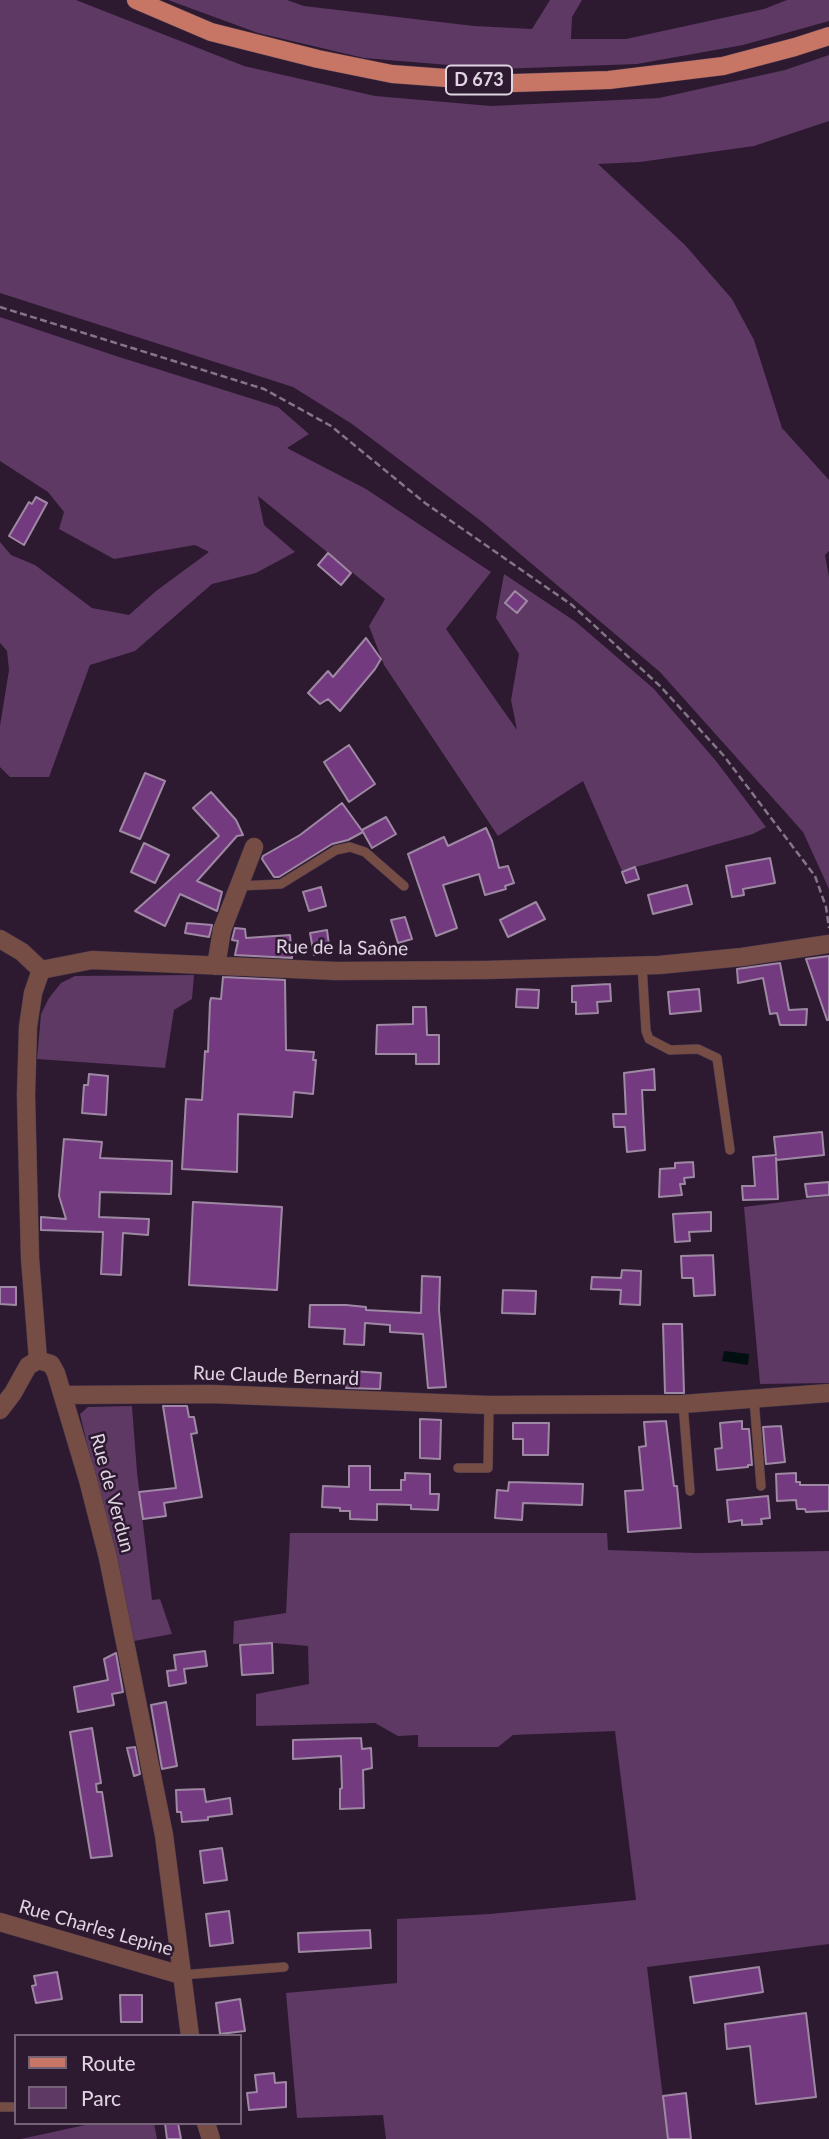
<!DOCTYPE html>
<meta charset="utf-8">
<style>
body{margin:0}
#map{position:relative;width:829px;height:2139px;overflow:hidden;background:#2d1a30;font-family:Lato,sans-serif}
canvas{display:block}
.legend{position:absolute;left:14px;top:2034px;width:228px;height:91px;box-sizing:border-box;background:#2d1a30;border:2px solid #756477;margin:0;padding:9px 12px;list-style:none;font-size:21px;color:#e0d4e2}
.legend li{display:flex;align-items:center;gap:14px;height:35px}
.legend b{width:35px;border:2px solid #756477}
</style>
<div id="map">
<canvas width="829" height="2139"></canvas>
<ul class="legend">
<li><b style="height:9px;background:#c77666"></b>Route</li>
<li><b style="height:19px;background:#5d3964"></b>Parc</li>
</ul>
</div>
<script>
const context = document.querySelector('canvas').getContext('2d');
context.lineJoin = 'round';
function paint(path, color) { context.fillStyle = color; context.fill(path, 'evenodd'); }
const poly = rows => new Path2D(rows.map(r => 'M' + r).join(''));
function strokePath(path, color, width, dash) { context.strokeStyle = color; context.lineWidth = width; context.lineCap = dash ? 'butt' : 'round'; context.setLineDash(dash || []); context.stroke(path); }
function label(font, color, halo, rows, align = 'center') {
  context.font = font + ' Lato,sans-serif'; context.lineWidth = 5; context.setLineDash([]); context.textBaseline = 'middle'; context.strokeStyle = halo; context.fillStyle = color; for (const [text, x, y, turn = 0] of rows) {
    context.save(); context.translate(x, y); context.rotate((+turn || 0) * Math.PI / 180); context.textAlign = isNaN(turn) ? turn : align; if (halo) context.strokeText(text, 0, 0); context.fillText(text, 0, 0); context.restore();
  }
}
paint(poly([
 [0,0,76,0,244,66,375,96,491,106,659,98,785,70,829,55,829,121,754,146,640,162,598,164,685,245,732,299,754,340,782,428,829,480,829,551,825,555,829,577,829,889,803,832,660,672,481,521,352,424,293,387,0,293],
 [168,0,287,0,304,6,474,26,532,29,550,0,582,0,572,17,571,39,626,39,764,9,787,0,829,0,829,21,743,45,637,64,497,69,364,58,258,33],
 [0,317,116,356,278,407,309,434,287,448,366,489,491,572,446,629,517,730,511,700,519,654,496,618,504,574,576,622,653,688,716,761,766,827,753,834,622,871,583,781,498,836,384,665,369,626,385,599,258,496,264,525,295,552,256,573,212,584,135,651,90,665,49,777,10,777,0,767,0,726,9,670,7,651,0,643,0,542,11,555,35,565,92,608,129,615,156,591,209,552,195,545,114,559,59,529,64,512,48,492,0,461],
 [194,975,192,999,174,1010,165,1068,37,1059,41,1014,49,998,61,983,75,976],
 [829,1196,829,1383,760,1384,744,1207],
 [132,1406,137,1472,152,1600,160,1599,172,1634,134,1641,80,1414,88,1407],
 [290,1533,607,1533,608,1550,697,1553,829,1551,829,1944,647,1967,668,2139,386,2139,383,2115,297,2118,286,1993,397,1983,397,1919,490,1914,636,1900,615,1731,513,1735,498,1747,418,1747,418,1735,398,1736,375,1723,256,1726,256,1694,309,1684,308,1646,275,1643,233,1644,234,1621,286,1613],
 [94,2123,154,2123,157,2139,21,2139]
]), '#5d3964');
paint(poly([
 [724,1351,749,1354,748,1365,722,1361]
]), '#010f10');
const building = poly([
 [36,497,47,503,24,545,9,536,29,502,32,504,36,497],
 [328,553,351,573,341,585,318,565,328,553],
 [515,591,527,601,517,613,505,603,515,591],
 [366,638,381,659,375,669,340,711,328,699,320,704,308,693,328,671,333,677,366,638],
 [349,745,375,784,349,802,324,762,349,745],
 [145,773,165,781,140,839,120,831,145,773],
 [211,792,236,820,243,835,237,836,197,881,222,892,217,911,180,894,165,926,135,911,219,836,193,808,211,792],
 [342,803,363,832,362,830,386,817,396,834,372,848,363,832,348,840,332,844,279,877,274,877,262,859,263,856,300,835,342,803],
 [486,828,492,841,499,868,508,866,514,883,505,886,506,889,485,895,479,874,443,885,457,928,436,936,408,854,444,837,448,846,486,828],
 [144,843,169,855,155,883,131,872,144,843],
 [770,858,775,883,743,889,744,895,732,897,726,866,770,858],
 [635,867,639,879,626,883,622,872,635,867],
 [687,885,692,904,653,914,648,895,687,885],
 [321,887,326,906,309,911,303,892,321,887],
 [536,902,545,919,508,937,500,920,536,902],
 [405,917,412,939,398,943,391,920,405,917],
 [187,923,212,925,209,937,185,933,187,923],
 [235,928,245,929,246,938,290,935,292,958,235,955,238,941,232,940,235,928],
 [327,930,330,953,314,955,310,933,327,930],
 [829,956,829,1020,827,1020,806,959,829,956],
 [780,963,789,1010,807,1009,806,1025,780,1025,777,1013,770,1014,763,978,738,983,737,969,780,963],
 [223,977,285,980,286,1050,314,1052,313,1060,316,1060,313,1094,294,1092,292,1117,238,1114,237,1172,182,1169,186,1099,202,1100,205,1051,208,1052,210,1002,211,998,221,999,223,977],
 [610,984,611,1001,597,1002,598,1013,576,1014,576,1002,572,1002,572,986,610,984],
 [517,989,539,990,538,1008,516,1007,517,989],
 [699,989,701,1011,670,1014,668,992,699,989],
 [413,1007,426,1007,427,1035,439,1035,439,1064,416,1064,416,1054,376,1054,377,1025,413,1024,413,1007],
 [654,1069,655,1090,642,1090,645,1150,627,1152,625,1127,614,1127,613,1114,626,1114,624,1073,654,1069],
 [89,1074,108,1076,106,1115,82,1113,84,1085,88,1085,89,1074],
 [822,1132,824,1155,777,1160,776,1158,778,1199,743,1200,742,1186,755,1186,753,1157,776,1155,774,1137,822,1132],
 [64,1139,102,1142,100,1158,172,1161,171,1194,100,1192,99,1217,149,1219,148,1235,123,1233,121,1275,101,1274,103,1232,41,1230,41,1217,66,1219,59,1196,64,1139],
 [693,1162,694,1177,684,1178,685,1184,680,1184,682,1195,659,1197,660,1169,675,1168,675,1163,693,1162],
 [829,1182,829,1195,807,1197,805,1184,829,1182],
 [193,1202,282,1207,277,1290,189,1285,193,1202],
 [711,1212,711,1231,689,1232,690,1241,675,1242,673,1214,711,1212],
 [713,1255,715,1295,694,1296,693,1278,682,1278,681,1256,713,1255],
 [622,1270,641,1271,640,1305,620,1304,621,1290,591,1289,592,1277,621,1278,622,1270],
 [422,1276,440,1277,439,1310,446,1387,428,1388,423,1334,390,1332,390,1325,365,1323,364,1345,344,1344,345,1329,309,1327,310,1305,346,1305,366,1307,366,1310,421,1313,422,1276],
 [0,1287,16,1287,16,1305,0,1304,0,1287],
 [503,1290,536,1291,535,1314,502,1313,503,1290],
 [663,1324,682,1324,684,1393,665,1393,663,1324],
 [352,1371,381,1373,380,1389,346,1388,347,1375,352,1375,352,1371],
 [163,1406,187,1406,189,1417,194,1417,197,1433,191,1434,202,1497,164,1503,166,1516,143,1519,139,1492,176,1488,163,1406],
 [420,1419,441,1420,440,1459,420,1458,420,1419],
 [666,1421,674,1486,677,1486,681,1528,628,1532,625,1491,643,1490,639,1447,646,1446,644,1422,666,1421],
 [742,1421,742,1429,749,1429,752,1465,748,1465,748,1467,717,1470,715,1449,722,1448,720,1423,742,1421],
 [513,1423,549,1423,548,1455,523,1455,523,1439,513,1439,513,1423],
 [781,1426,785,1462,766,1464,763,1427,781,1426],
 [349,1466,370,1466,370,1490,401,1490,401,1480,405,1480,405,1473,430,1474,430,1494,439,1494,438,1510,411,1509,411,1505,377,1504,377,1520,350,1519,350,1511,340,1511,340,1508,322,1507,323,1486,349,1487,349,1466],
 [796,1473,796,1482,800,1482,800,1485,829,1485,829,1511,806,1512,805,1509,797,1509,796,1500,777,1501,776,1474,796,1473],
 [509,1482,583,1484,582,1505,523,1503,522,1520,495,1518,497,1490,508,1491,509,1482],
 [768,1496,770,1518,761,1519,762,1524,742,1525,742,1520,729,1522,727,1500,768,1496],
 [272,1643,273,1673,242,1675,240,1645,272,1643],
 [205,1651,207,1666,184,1669,186,1683,169,1686,167,1671,176,1670,174,1655,205,1651],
 [116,1653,123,1692,112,1694,114,1705,78,1712,74,1687,108,1680,104,1659,116,1653],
 [166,1702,177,1766,162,1769,151,1705,166,1702],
 [92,1728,101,1783,96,1784,97,1792,102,1792,112,1856,91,1858,70,1732,92,1728],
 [361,1738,362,1749,371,1748,372,1768,363,1770,364,1808,340,1809,340,1789,342,1788,341,1756,293,1759,293,1740,361,1738],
 [135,1747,140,1774,134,1776,127,1748,135,1747],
 [204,1789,206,1802,230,1798,232,1814,208,1817,208,1820,182,1822,181,1812,177,1812,176,1790,204,1789],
 [222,1848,227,1880,204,1883,200,1851,222,1848],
 [229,1911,233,1943,210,1946,206,1914,229,1911],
 [370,1930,371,1948,299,1952,298,1933,370,1930],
 [759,1967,763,1992,694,2003,690,1977,759,1967],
 [57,1972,62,1999,36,2003,32,1986,36,1985,34,1976,57,1972],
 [120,1995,142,1995,142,2022,121,2022,120,1995],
 [240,1999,245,2031,220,2034,216,2003,240,1999],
 [806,2013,816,2097,756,2104,750,2046,727,2049,725,2024,806,2013],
 [274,2073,275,2083,286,2082,286,2107,249,2110,247,2093,257,2092,255,2075,274,2073],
 [686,2093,691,2139,668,2139,663,2096,686,2093],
 [165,2123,178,2123,181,2139,167,2139,165,2123]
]);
paint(building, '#733a7f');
strokePath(building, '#9f88a4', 2);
const service = poly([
 [240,886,281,884,336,850,350,847,365,852,404,886],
 [642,965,646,1031,649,1039,670,1050,698,1049,717,1058,730,1150],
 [754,1399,761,1486],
 [683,1404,690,1491],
 [458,1468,488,1468,489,1405],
 [181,1975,284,1967],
 [0,2107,16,2107]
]);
const minor = poly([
 [0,939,22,952,41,970],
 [216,966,222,930,254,847],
 [41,970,92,960,336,971,485,970,659,965,742,957,829,944],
 [38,1360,51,1364,56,1373,88,1480,108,1558,164,1835,190,2036],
 [38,1360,30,1258,26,1095,28,1027,33,993,41,970],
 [63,1395,211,1394,489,1405,683,1404,829,1393],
 [0,1410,13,1393,28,1366,38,1360],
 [0,1922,181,1975],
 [206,2123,211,2139]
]);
const primary = poly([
 [136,0,211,32,318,59,392,74,514,83,609,80,723,66,795,47,829,36]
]);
strokePath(service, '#4a384c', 10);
strokePath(minor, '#4a384c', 19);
strokePath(primary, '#4a384c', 19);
strokePath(poly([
 [0,307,264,389,331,426,425,503,572,605,660,686,724,756,815,876,826,907,829,928]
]), '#857588', 2.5, [7, 3.5]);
strokePath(service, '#754d45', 9);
strokePath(minor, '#754d45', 18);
strokePath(primary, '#c77666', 18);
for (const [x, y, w] of [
 [479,80,66]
]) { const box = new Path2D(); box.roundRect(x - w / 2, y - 14.5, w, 29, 5); context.fillStyle = '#2d1a30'; context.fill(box); strokePath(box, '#e0d4e2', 2); }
label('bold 18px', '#e0d4e2', null, [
 ["D 673",479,80]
]);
label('19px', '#e0d4e2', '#2d1a30', [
 ["Rue de la Saône",342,948,1],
 ["Rue Claude Bernard",276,1376,2],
 ["Rue de Verdun",112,1493,75],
 ["Rue Charles Lepine",96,1928,16]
]);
</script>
